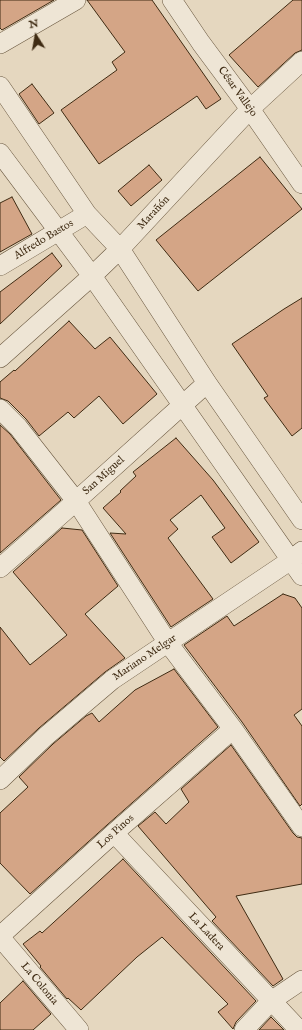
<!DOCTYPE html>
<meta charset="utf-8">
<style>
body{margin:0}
#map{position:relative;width:302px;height:1030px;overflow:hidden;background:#e5d7bf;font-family:"IM FELL English",serif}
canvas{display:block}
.north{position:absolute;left:16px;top:16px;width:40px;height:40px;-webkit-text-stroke:3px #eee5d5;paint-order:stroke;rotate:349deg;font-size:11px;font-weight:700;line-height:16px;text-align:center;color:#3f2b13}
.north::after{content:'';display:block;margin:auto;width:14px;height:18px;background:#3f2b13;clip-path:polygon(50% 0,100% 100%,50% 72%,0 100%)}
</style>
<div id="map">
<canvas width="302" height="1030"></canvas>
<div class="north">N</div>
</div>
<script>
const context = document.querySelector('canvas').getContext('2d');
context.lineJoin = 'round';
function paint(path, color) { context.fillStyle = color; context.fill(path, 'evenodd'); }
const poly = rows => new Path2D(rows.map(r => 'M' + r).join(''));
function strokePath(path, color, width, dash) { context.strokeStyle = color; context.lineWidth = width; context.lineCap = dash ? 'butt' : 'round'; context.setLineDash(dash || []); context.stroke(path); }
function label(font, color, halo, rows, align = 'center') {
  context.font = font + ' "IM FELL English",serif'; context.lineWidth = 3; context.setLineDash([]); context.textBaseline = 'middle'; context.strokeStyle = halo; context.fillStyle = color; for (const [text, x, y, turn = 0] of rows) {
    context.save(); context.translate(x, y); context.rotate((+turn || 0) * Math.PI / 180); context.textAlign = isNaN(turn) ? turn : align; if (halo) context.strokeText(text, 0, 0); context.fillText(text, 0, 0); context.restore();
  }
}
const building = poly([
 [0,0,54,0,2,30,0,28,0,0],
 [87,0,152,0,221,99,206,109,197,96,99,164,61,110,117,70,112,62,125,52,87,0],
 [293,0,302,0,302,50,295,53,258,87,229,55,293,0],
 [32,84,54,113,39,124,19,94,32,84],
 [260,157,302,209,198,291,156,240,260,157],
 [149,165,162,180,131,206,118,191,149,165],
 [12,197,32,234,0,252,0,203,12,197],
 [52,253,62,266,0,324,0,292,52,253],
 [302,298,302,428,292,436,264,398,268,396,232,344,284,309,302,298],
 [69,321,95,349,110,337,157,394,123,424,99,396,74,418,68,412,39,436,26,419,8,401,0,398,0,382,14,370,15,371,69,321],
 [0,425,10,434,61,500,0,553,0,425],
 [176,438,213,480,259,542,231,563,212,537,225,528,201,495,170,520,178,529,168,538,213,599,171,627,110,533,126,534,103,508,121,492,120,491,136,476,133,472,176,438],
 [62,528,82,530,118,586,85,614,125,658,105,672,39,728,4,761,0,757,0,627,30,665,67,635,13,572,62,528],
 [283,594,295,598,302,608,302,709,294,715,302,726,302,804,300,806,242,722,184,645,227,616,234,626,283,594],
 [174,669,218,727,107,825,30,894,0,863,0,813,28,787,19,777,53,744,86,716,92,713,99,722,135,690,174,669],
 [231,745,293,833,297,837,302,838,302,884,236,896,283,979,273,986,212,921,216,917,138,826,155,812,166,824,189,802,181,789,231,745],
 [123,859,256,1001,236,1022,233,1029,218,1012,228,1004,162,937,137,957,81,1010,68,998,67,999,40,967,41,966,23,944,40,931,42,933,123,859],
 [23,981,51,1014,33,1030,0,1030,0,1003,23,981],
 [271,1017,284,1030,259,1030,271,1017]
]);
paint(building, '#d4a586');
strokePath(building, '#3f2b13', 1);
const street = poly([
 [172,0,201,43,250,109,302,184],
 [0,44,76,0],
 [0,86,87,214,120,249,207,383,302,520],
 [0,153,92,276,302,576],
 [0,266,87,214],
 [0,358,92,276,120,249,250,109,302,61],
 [0,409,18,427,76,501,168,643,233,729,302,827],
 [0,568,66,510,207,383],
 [0,780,46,736,112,680,291,560,302,551],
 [114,833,299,1030],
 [0,936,114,833,233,729],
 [0,937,79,1030],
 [244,1030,271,1001,302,980]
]);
strokePath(street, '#68563e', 20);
strokePath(street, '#eee5d5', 19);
label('11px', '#3f2b13', '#eee5d5', [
 ["César Vallejo",237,92,54],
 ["Marañón",154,213,-47],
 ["Alfredo Bastos",44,240,-31],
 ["San Miguel",104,476,-42],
 ["Mariano Melgar",145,658,-34],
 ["Los Pinos",116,832,-42],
 ["La Ladera",206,932,47],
 ["La Colonia",39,984,50]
]);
</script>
